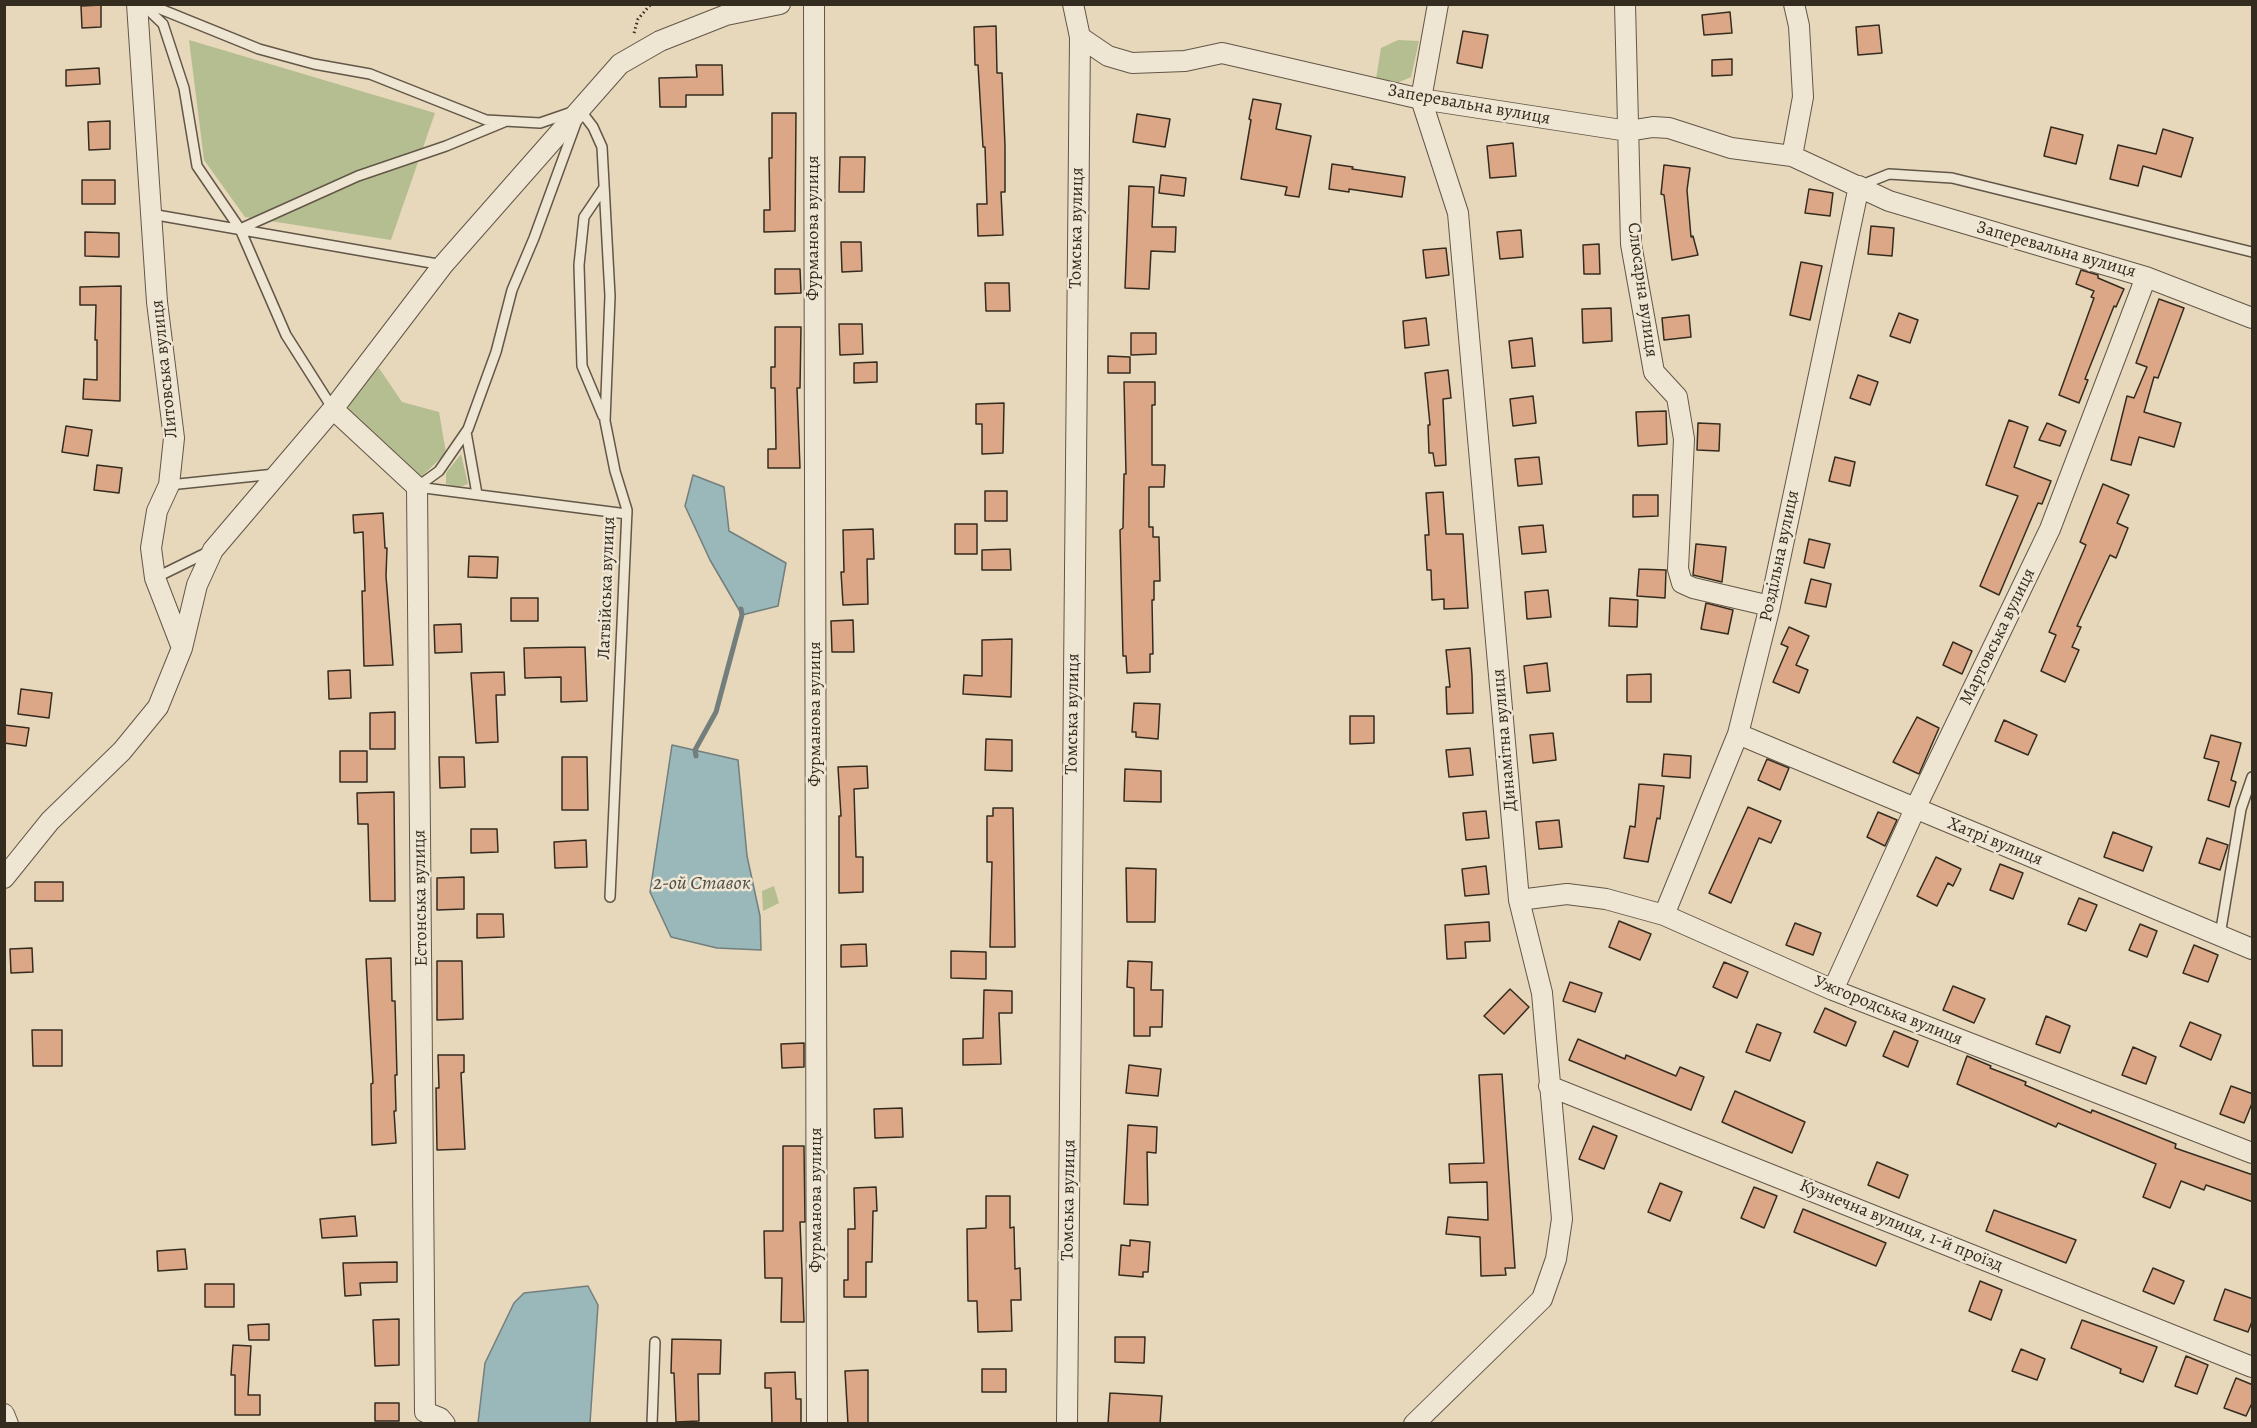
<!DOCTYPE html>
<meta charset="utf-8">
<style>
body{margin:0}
#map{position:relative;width:2257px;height:1428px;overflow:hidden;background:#e7d7bb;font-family:Alegreya,serif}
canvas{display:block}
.frame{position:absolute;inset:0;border:6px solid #352c20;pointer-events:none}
</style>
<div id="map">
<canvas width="2257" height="1428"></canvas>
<div class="frame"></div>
</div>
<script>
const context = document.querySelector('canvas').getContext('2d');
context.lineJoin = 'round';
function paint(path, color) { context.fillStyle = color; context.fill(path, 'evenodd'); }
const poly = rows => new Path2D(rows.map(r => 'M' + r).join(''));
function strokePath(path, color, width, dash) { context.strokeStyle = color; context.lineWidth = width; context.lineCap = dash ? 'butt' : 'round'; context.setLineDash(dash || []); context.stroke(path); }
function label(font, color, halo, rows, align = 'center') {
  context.font = font + ' Alegreya,serif'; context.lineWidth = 5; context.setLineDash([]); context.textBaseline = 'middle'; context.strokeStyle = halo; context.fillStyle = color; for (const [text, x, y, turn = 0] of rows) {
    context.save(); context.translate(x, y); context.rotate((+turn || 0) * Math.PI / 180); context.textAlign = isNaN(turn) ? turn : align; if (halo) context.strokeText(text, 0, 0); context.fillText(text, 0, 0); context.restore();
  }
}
paint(poly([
 [189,40,435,113,391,240,245,217,204,160],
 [1398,40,1419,41,1411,77,1390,86,1376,79,1381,48],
 [379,368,402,402,439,412,446,453,421,477,387,455,346,415,353,392],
 [461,454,468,484,459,487,446,484,446,473],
 [774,886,779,903,763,911,762,891]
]), '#b5be90');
const water = poly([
 [693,475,724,487,729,531,786,563,778,606,742,615,710,560,685,506,693,475],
 [672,745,738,760,747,856,760,916,761,950,717,948,671,937,650,892,672,745],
 [588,1286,598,1305,590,1423,478,1423,485,1363,514,1303,524,1293,588,1286]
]);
paint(water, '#9ab7b9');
strokePath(water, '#727f7c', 1.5);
strokePath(poly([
 [696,756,695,750,716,712,742,615,741,609]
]), '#727f7c', 5);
const building = poly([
 [101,5,101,27,82,28,81,6,101,5],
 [1730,12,1732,33,1704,35,1702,15,1730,12],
 [1879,25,1882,53,1858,55,1856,27,1879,25],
 [996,26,997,73,1002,73,1005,146,1005,192,1001,192,1003,235,978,236,977,204,987,204,985,147,983,147,978,65,975,65,974,27,996,26],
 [1463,31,1488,35,1482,68,1457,63,1463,31],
 [1732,59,1732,75,1712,76,1712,60,1732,59],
 [696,65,722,65,723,95,686,95,686,107,660,107,659,78,697,77,696,65],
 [99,68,100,84,66,86,66,70,99,68],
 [1253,99,1281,104,1276,129,1311,136,1299,197,1285,195,1287,187,1241,179,1251,120,1249,119,1253,99],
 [772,113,796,113,795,231,764,232,764,210,770,210,769,158,772,158,772,113],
 [1137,114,1170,119,1165,147,1133,142,1137,114],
 [110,121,110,149,89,150,88,122,110,121],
 [2051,127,2083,135,2076,164,2044,156,2051,127],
 [2163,129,2193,138,2181,177,2143,166,2138,186,2110,179,2118,145,2156,154,2163,129],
 [1513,143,1516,176,1490,178,1487,146,1513,143],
 [840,157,865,157,864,192,839,192,840,157],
 [1332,164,1353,167,1352,169,1405,177,1402,197,1349,189,1349,192,1329,189,1332,164],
 [1664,165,1690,168,1687,190,1691,237,1693,236,1698,255,1672,260,1664,195,1661,194,1664,165],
 [1161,175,1186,178,1184,196,1159,193,1161,175],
 [82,180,115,180,115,204,82,204,82,180],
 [1129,186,1154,187,1152,227,1176,227,1175,252,1151,251,1149,289,1125,288,1129,186],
 [1809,189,1833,193,1830,216,1805,213,1809,189],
 [1871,226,1894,228,1892,256,1868,254,1871,226],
 [1521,230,1523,257,1500,259,1497,232,1521,230],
 [85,232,119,233,119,257,85,256,85,232],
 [841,242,861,242,862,271,842,272,841,242],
 [1599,244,1600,274,1584,274,1583,245,1599,244],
 [1446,248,1449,275,1426,278,1423,250,1446,248],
 [1801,262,1822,266,1810,320,1790,315,1801,262],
 [775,269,800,269,801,293,775,294,775,269],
 [2081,270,2098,275,2098,278,2124,289,2116,307,2114,306,2085,379,2088,380,2079,403,2059,395,2094,298,2091,297,2094,291,2076,284,2081,270],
 [985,283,1009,283,1010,311,986,311,985,283],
 [121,286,120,401,83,399,84,379,97,380,97,340,95,340,96,305,80,305,80,287,121,286],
 [2159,299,2184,308,2158,378,2154,377,2144,412,2181,423,2174,447,2139,437,2131,465,2111,460,2127,396,2134,398,2147,367,2136,363,2159,299],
 [1611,308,1612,341,1583,343,1582,309,1611,308],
 [1899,313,1918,320,1910,343,1890,336,1899,313],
 [1689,315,1691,337,1664,340,1662,318,1689,315],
 [1426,318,1429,345,1405,348,1403,321,1426,318],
 [839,324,862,324,863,354,840,355,839,324],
 [775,327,801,327,800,388,797,388,800,468,768,468,768,449,776,449,775,388,771,388,771,367,775,367,775,327],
 [1131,333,1156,333,1156,354,1131,355,1131,333],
 [1532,338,1535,366,1512,368,1509,341,1532,338],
 [1108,356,1130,357,1130,373,1108,373,1108,356],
 [877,362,877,382,854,383,854,363,877,362],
 [1448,370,1451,398,1443,399,1446,465,1435,466,1433,453,1429,453,1428,425,1430,425,1425,373,1448,370],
 [1858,375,1878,382,1870,405,1850,398,1858,375],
 [1124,382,1155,382,1155,405,1152,405,1152,465,1165,465,1164,487,1149,487,1149,527,1153,527,1153,537,1159,537,1160,581,1154,581,1154,600,1152,600,1153,654,1150,654,1150,672,1127,673,1126,656,1123,656,1120,530,1123,528,1124,474,1126,474,1124,382],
 [1533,396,1536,423,1513,426,1510,399,1533,396],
 [1004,403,1003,453,982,454,982,424,976,424,976,404,1004,403],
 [1666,411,1667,444,1638,446,1636,412,1666,411],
 [2009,420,2028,427,2014,467,2051,481,2042,504,2038,503,1999,595,1980,586,2018,496,1986,485,2009,420],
 [1698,423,1720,424,1719,451,1697,450,1698,423],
 [2047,423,2066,431,2060,446,2039,440,2047,423],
 [66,426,92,430,88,456,62,452,66,426],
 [1539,457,1542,484,1518,486,1515,459,1539,457],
 [1835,457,1855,462,1850,486,1829,481,1835,457],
 [97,465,122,468,119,493,94,490,97,465],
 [2103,484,2129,495,2117,523,2128,528,2116,558,2110,555,2077,626,2081,627,2072,647,2079,650,2065,682,2041,671,2056,635,2049,632,2086,545,2080,542,2103,484],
 [985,491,1007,491,1007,521,985,521,985,491],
 [1443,492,1446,534,1463,534,1468,608,1444,609,1444,599,1432,600,1431,570,1427,570,1425,535,1429,535,1426,493,1443,492],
 [1633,495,1658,495,1658,516,1633,517,1633,495],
 [383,513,385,548,387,548,386,576,393,665,364,666,362,591,365,591,363,532,354,533,353,515,383,513],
 [955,524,977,524,977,554,955,554,955,524],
 [1543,525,1546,552,1522,554,1519,527,1543,525],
 [873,529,874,559,867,559,868,604,843,605,841,572,844,572,843,530,873,529],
 [1809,539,1830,544,1824,568,1804,563,1809,539],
 [1696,544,1726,547,1722,582,1693,575,1696,544],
 [1010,549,1011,570,982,570,982,550,1010,549],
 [469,556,498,557,497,578,468,577,469,556],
 [1639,569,1666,570,1665,598,1637,596,1639,569],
 [1811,579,1831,584,1826,607,1805,603,1811,579],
 [1548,590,1551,617,1527,619,1525,592,1548,590],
 [511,598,538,598,538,621,511,621,511,598],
 [1610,598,1638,600,1637,627,1609,626,1610,598],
 [1706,603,1733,610,1728,634,1701,629,1706,603],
 [853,620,854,652,832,652,831,621,853,620],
 [461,624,462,652,435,653,434,625,461,624],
 [1789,627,1809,636,1796,665,1808,670,1799,693,1773,682,1788,647,1781,644,1789,627],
 [1012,639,1011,697,963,694,964,675,982,676,982,640,1012,639],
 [1953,642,1972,651,1962,674,1943,665,1953,642],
 [585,647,587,701,561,702,561,677,525,678,524,648,585,647],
 [1470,648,1472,675,1473,713,1447,714,1446,687,1450,687,1446,650,1470,648],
 [1547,663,1550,691,1527,693,1524,666,1547,663],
 [350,670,351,698,329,699,328,671,350,670],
 [504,672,505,695,496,695,498,742,476,743,471,673,504,672],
 [1651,674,1651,702,1627,702,1627,675,1651,674],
 [21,689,52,693,49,718,18,714,21,689],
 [1134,703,1160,704,1158,739,1136,737,1136,732,1132,732,1134,703],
 [395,712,395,749,370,749,370,713,395,712],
 [1350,716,1374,716,1374,743,1350,744,1350,716],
 [1917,717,1939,728,1919,774,1893,762,1917,717],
 [2004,720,2037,735,2028,755,1995,741,2004,720],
 [4,725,29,728,26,746,4,743,4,725],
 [1553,733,1556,760,1533,763,1530,735,1553,733],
 [2211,735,2241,743,2231,780,2236,782,2229,807,2208,800,2219,762,2204,758,2211,735],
 [986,739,1012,740,1012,771,985,770,986,739],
 [1470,748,1473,775,1449,777,1446,750,1470,748],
 [340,751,367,751,367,782,340,782,340,751],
 [1664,754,1691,756,1690,778,1662,776,1664,754],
 [439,757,464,757,465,787,440,788,439,757],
 [562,757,587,757,588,810,562,810,562,757],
 [1767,759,1789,768,1780,790,1758,780,1767,759],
 [867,766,868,788,854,789,856,857,863,857,863,892,839,893,839,816,841,816,838,767,867,766],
 [1125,769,1161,771,1161,802,1124,801,1125,769],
 [1639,784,1664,786,1660,819,1657,818,1648,862,1624,858,1630,826,1635,827,1639,784],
 [394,792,395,901,370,901,368,824,358,824,357,793,394,792],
 [1748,807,1781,821,1771,843,1759,838,1731,903,1709,893,1748,807],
 [993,808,1013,808,1015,947,990,947,992,862,987,862,987,816,993,816,993,808],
 [1486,811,1489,838,1466,840,1463,813,1486,811],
 [1878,812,1897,820,1885,846,1867,837,1878,812],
 [1559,820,1562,847,1539,849,1536,822,1559,820],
 [471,829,497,829,498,852,471,853,471,829],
 [2113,832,2152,847,2143,871,2104,857,2113,832],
 [2207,838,2228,845,2220,870,2199,863,2207,838],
 [586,840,587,867,555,868,554,842,586,840],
 [1936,857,1961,869,1953,886,1948,883,1937,906,1917,896,1936,857],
 [2000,864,2023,873,2013,899,1990,890,2000,864],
 [1486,866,1489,894,1465,896,1462,869,1486,866],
 [1126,868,1156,869,1155,922,1127,922,1126,868],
 [464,877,464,909,437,910,437,878,464,877],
 [35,882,63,882,63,901,35,901,35,882],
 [2079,898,2097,905,2086,931,2068,924,2079,898],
 [477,914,503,914,504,937,477,938,477,914],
 [1619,921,1651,934,1640,960,1609,947,1619,921],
 [1489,922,1490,941,1465,942,1466,958,1447,959,1445,925,1489,922],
 [1795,923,1821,933,1813,955,1786,945,1795,923],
 [2140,924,2157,931,2147,957,2129,950,2140,924],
 [866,944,867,966,841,967,841,945,866,944],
 [2194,945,2218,955,2208,982,2183,973,2194,945],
 [32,948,33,972,11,973,10,949,32,948],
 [951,951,986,952,986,979,951,978,951,951],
 [391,958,392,1001,395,1001,397,1075,395,1075,396,1111,394,1111,396,1143,372,1145,371,1084,373,1083,366,959,391,958],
 [437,961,462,961,463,1019,437,1020,437,961],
 [1128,961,1152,962,1151,990,1163,990,1162,1027,1150,1027,1150,1036,1134,1036,1134,988,1127,987,1128,961],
 [1724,962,1748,972,1737,998,1713,987,1724,962],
 [1570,982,1602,993,1595,1012,1563,1001,1570,982],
 [1953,986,1985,999,1974,1023,1943,1010,1953,986],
 [1510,989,1529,1007,1504,1034,1484,1016,1510,989],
 [984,990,1012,991,1012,1013,999,1013,1001,1064,963,1065,963,1039,983,1038,984,990],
 [1825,1008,1856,1022,1846,1046,1814,1032,1825,1008],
 [2046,1016,2070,1026,2060,1053,2036,1044,2046,1016],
 [2190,1022,2221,1035,2211,1060,2180,1046,2190,1022],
 [1757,1024,1781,1033,1770,1061,1746,1052,1757,1024],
 [32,1030,62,1030,62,1066,33,1066,32,1030],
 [1894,1031,1918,1041,1908,1067,1883,1056,1894,1031],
 [1578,1039,1625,1059,1626,1055,1676,1076,1680,1067,1704,1077,1691,1110,1569,1060,1578,1039],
 [804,1043,804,1067,782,1068,781,1044,804,1043],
 [2133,1047,2156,1057,2146,1084,2122,1075,2133,1047],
 [438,1055,464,1055,464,1072,461,1073,465,1149,437,1150,436,1088,439,1088,438,1055],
 [1967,1056,1991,1066,1990,1068,2026,1082,2025,1085,2091,1113,2092,1110,2176,1144,2175,1148,2253,1175,2253,1202,2206,1185,2204,1190,2181,1181,2170,1208,2143,1197,2156,1164,2058,1123,2056,1127,1957,1084,1967,1056],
 [1129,1065,1161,1069,1158,1096,1126,1093,1129,1065],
 [1502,1074,1515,1268,1505,1268,1506,1275,1481,1276,1480,1237,1446,1234,1448,1217,1488,1220,1487,1182,1450,1183,1449,1164,1484,1163,1479,1075,1502,1074],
 [2231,1086,2253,1094,2253,1101,2244,1123,2220,1114,2231,1086],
 [1735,1091,1805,1122,1792,1153,1722,1122,1735,1091],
 [902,1108,903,1137,875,1138,874,1109,902,1108],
 [1128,1125,1157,1127,1156,1153,1147,1152,1148,1205,1124,1204,1128,1125],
 [1593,1126,1617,1136,1604,1169,1579,1159,1593,1126],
 [783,1146,804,1146,805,1222,800,1222,804,1322,781,1322,782,1278,765,1278,764,1231,783,1231,783,1146],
 [1877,1162,1908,1175,1899,1198,1868,1185,1877,1162],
 [1660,1183,1682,1192,1670,1221,1648,1212,1660,1183],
 [876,1187,877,1211,873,1211,872,1262,866,1262,866,1297,844,1297,844,1280,848,1280,848,1229,855,1229,854,1188,876,1187],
 [1754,1187,1777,1196,1764,1228,1741,1218,1754,1187],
 [986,1196,1010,1196,1010,1228,1014,1227,1015,1269,1020,1268,1021,1300,1011,1300,1012,1331,978,1332,977,1301,968,1301,967,1229,986,1228,986,1196],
 [1803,1209,1886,1243,1876,1266,1794,1232,1803,1209],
 [1994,1210,2076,1240,2066,1263,1986,1231,1994,1210],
 [355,1216,357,1236,322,1238,320,1219,355,1216],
 [1130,1240,1150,1242,1148,1272,1143,1272,1143,1277,1119,1275,1121,1245,1130,1246,1130,1240],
 [185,1249,187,1269,158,1271,157,1251,185,1249],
 [397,1262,397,1282,360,1283,361,1295,345,1296,343,1263,397,1262],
 [2153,1268,2184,1281,2174,1304,2143,1291,2153,1268],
 [1980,1281,2002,1290,1991,1320,1969,1311,1980,1281],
 [205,1284,234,1284,234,1307,205,1307,205,1284],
 [2225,1289,2253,1299,2253,1319,2248,1332,2214,1320,2225,1289],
 [399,1319,399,1365,375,1366,373,1320,399,1319],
 [2082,1320,2157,1347,2143,1382,2120,1373,2121,1369,2071,1348,2082,1320],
 [269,1324,269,1340,249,1340,248,1325,269,1324],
 [1115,1337,1145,1337,1144,1363,1115,1362,1115,1337],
 [672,1339,721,1340,720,1374,698,1374,699,1421,676,1422,674,1373,671,1373,672,1339],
 [233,1345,251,1346,248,1395,260,1395,260,1415,235,1415,235,1375,231,1375,233,1345],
 [2021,1349,2045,1359,2037,1380,2012,1371,2021,1349],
 [2186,1356,2208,1365,2197,1394,2175,1386,2186,1356],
 [982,1369,1006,1369,1006,1392,982,1392,982,1369],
 [868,1370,868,1424,848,1424,845,1371,868,1370],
 [795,1372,796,1399,801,1399,801,1424,772,1424,771,1388,765,1388,765,1373,795,1372],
 [2236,1378,2253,1385,2253,1401,2246,1416,2224,1408,2236,1378],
 [1110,1393,1162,1396,1160,1424,1108,1424,1110,1393],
 [375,1403,399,1403,399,1421,375,1421,375,1403]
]);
paint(building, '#dca786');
strokePath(building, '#352c20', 1.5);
const service = poly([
 [142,4,163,24,184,88,197,166,240,229,286,335,333,409],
 [148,4,259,49,314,64,370,74,486,120,540,123,572,112],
 [580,110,593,127,602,147,610,296,605,421,615,471,627,510,610,897],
 [1859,186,1889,174,1952,178,2252,252],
 [151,214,443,265],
 [240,229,358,176,446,146,504,122],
 [603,416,582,366,579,265,584,217,603,189],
 [466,432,477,494],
 [169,485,275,474],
 [417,487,439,471,468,429,496,352,512,290,534,238,576,123],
 [417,487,627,514],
 [155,578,210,551],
 [2220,935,2241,809,2252,777],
 [652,1424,655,1342]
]);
const minor = poly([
 [814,4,817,1424],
 [1625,4,1631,244,1654,372,1677,397,1684,439,1678,569,1682,583,1693,588,1770,606],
 [1080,37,1108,56,1132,63,1185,61,1222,53,1421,99,1628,131,1653,127,1669,128,1731,148,1792,156,1889,201,2146,277,2252,318],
 [1792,156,1803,97,1799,26,1794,4],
 [333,409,417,487,425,1412,440,1418,445,1424],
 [182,648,197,585,213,550,333,409,443,265,620,64,660,41,726,15,780,4],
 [1738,734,2252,949],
 [4,878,50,821,122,751,158,707,182,648,155,578,151,548,157,511,169,485,174,438,157,302,137,4],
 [1519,900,1567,894,1606,899,1664,915,1833,990,2252,1153],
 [1664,915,1738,734,1770,606,1859,186],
 [1833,990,1915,809,2050,529,2146,277],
 [1549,1086,2252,1367],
 [4,1414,8,1424],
 [1067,1424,1080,37,1073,4],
 [1414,1424,1542,1299,1556,1259,1562,1219,1542,993,1519,900,1458,213,1421,99,1438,4]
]);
strokePath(service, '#625747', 12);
strokePath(minor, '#625747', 22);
strokePath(poly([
 [634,33,638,19,651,4]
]), '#352c20', 3, [1.5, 3]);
strokePath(service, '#efe5d3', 9);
strokePath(minor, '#efe5d3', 20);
label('18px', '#352c20', '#efe5d3', [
 ["Заперевальна вулиця",1469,105,10],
 ["Фурманова вулиця",814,228,-90],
 ["Томська вулиця",1077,228,-89],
 ["Заперевальна вулиця",2056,250,16],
 ["Слюсарна вулиця",1642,290,82],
 ["Литовська вулиця",165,369,-96],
 ["Роздільна вулиця",1780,556,-78],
 ["Латвiйська вулиця",607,588,-88],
 ["Мартовська вулиця",1998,637,-64],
 ["Фурманова вулиця",816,714,-90],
 ["Томська вулиця",1073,714,-89],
 ["Динамітна вулиця",1505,740,-95],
 ["Хатрі вулиця",1995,842,22],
 ["Естонська вулиця",421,898,-91],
 ["Ужгородська вулиця",1888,1011,22],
 ["Фурманова вулиця",817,1200,-90],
 ["Томська вулиця",1069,1200,-89],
 ["Кузнечна вулиця, 1-й проїзд",1901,1226,22]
]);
label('italic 20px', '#4e4f46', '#efe5d3', [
 ["2-ой Ставок",702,884]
]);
</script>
